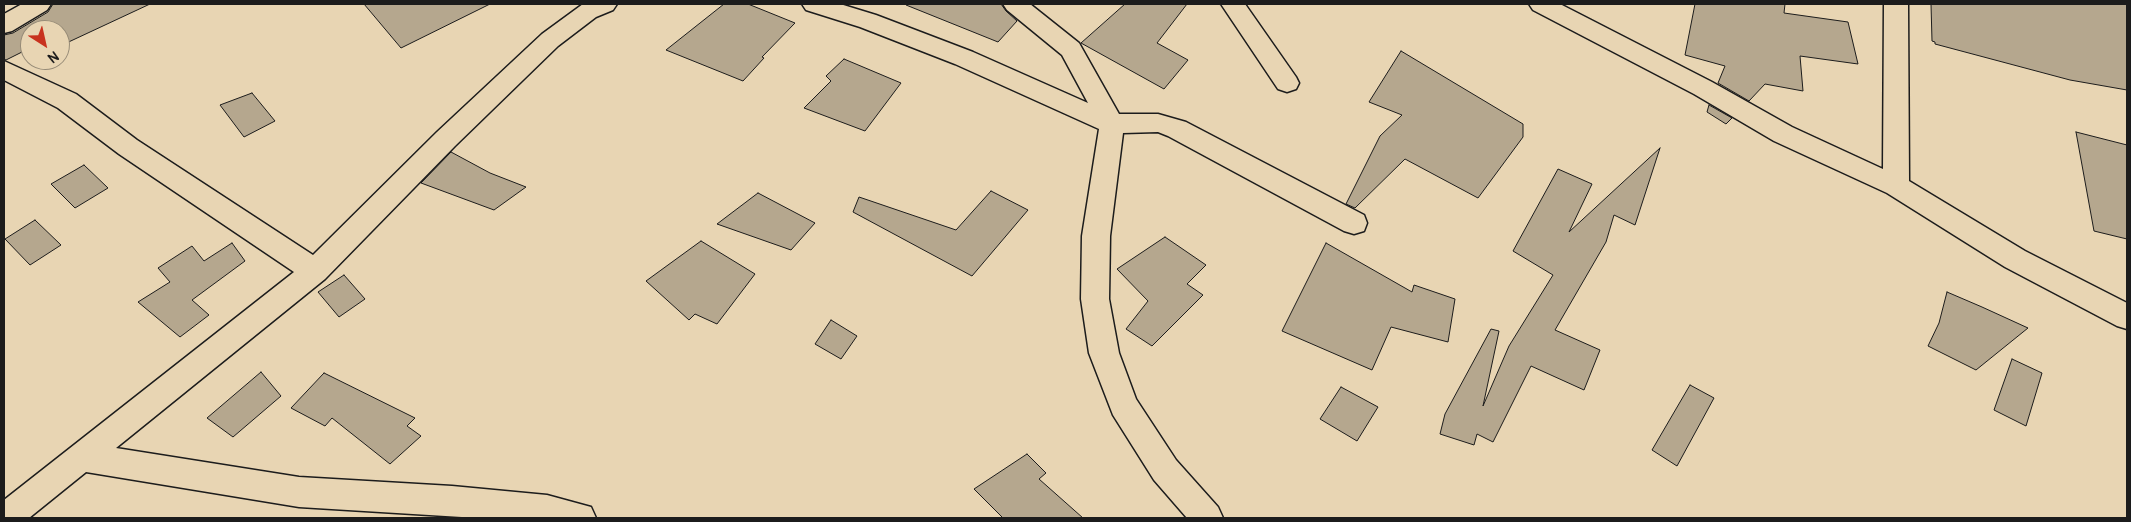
<!DOCTYPE html>
<style>
body{margin:0}
#map{position:relative;width:2131px;height:522px;overflow:hidden;background:#e8d5b3;font-family:Pangolin,sans-serif}
canvas{display:block}
.frame{position:absolute;inset:0;border:5px solid #1c1c1c;pointer-events:none}
.north{position:absolute;left:20px;top:20px;width:50px;height:50px;box-sizing:border-box;background:#e8d5b3;border:1px solid #968b77;border-radius:50%;rotate:145deg;font-size:14px;font-weight:700;line-height:20px;text-align:center;color:#1c1c1c}
.north::after{content:'';display:block;margin:auto;width:18px;height:22px;background:#c8321e;clip-path:polygon(50% 0,100% 100%,50% 72%,0 100%)}
</style>
<div id="map">
<canvas width="2131" height="522"></canvas>
<div class="frame"></div>
<div class="north">N</div>
</div>
<script>
const context = document.querySelector('canvas').getContext('2d');
context.lineJoin = 'round';
function paint(path, color) { context.fillStyle = color; context.fill(path, 'evenodd'); }
const poly = rows => new Path2D(rows.map(r => 'M' + r).join(''));
function strokePath(path, color, width, dash) { context.strokeStyle = color; context.lineWidth = width; context.lineCap = dash ? 'butt' : 'round'; context.setLineDash(dash || []); context.stroke(path); }
const building = poly([
 [53,4,150,4,60,46,60,30,30,30,30,48,6,60,4,59,4,35,13,33,48,12,53,4],
 [364,4,490,4,401,48,364,4],
 [724,4,748,4,795,23,762,57,764,58,743,81,666,50,724,4],
 [906,4,1001,4,1006,11,1017,21,998,42,906,5,906,4],
 [1125,4,1187,4,1157,43,1188,60,1164,89,1081,43,1125,4],
 [1695,4,1785,4,1784,13,1848,22,1858,64,1800,56,1803,91,1765,84,1749,101,1718,83,1725,66,1685,55,1695,4],
 [1931,4,2127,4,2127,90,2070,80,1935,44,1935,42,1932,41,1931,4],
 [1401,51,1523,124,1523,137,1478,198,1405,159,1355,208,1346,204,1380,136,1402,115,1369,102,1401,51],
 [844,59,901,83,865,131,804,108,831,81,826,76,844,59],
 [252,93,275,121,244,137,220,105,252,93],
 [1709,105,1732,118,1726,124,1707,112,1709,105],
 [2076,132,2127,145,2127,239,2094,231,2076,132],
 [1660,148,1635,225,1614,215,1606,242,1555,330,1600,350,1584,390,1531,366,1493,442,1477,434,1474,445,1440,434,1445,414,1491,329,1499,331,1483,406,1509,346,1553,275,1513,251,1558,169,1592,184,1569,232,1660,148],
 [451,152,490,173,526,187,494,210,421,183,451,152],
 [84,165,108,188,75,208,51,184,84,165],
 [991,191,1028,210,972,276,853,212,859,197,956,230,991,191],
 [758,193,815,223,791,250,717,224,758,193],
 [35,220,61,245,30,265,5,239,35,220],
 [1165,237,1206,265,1187,284,1203,295,1152,346,1126,329,1148,301,1117,269,1165,237],
 [701,241,755,274,717,324,695,314,689,320,646,281,701,241],
 [232,243,245,261,192,300,209,315,180,337,138,302,170,282,158,268,192,246,204,261,232,243],
 [1326,243,1412,292,1414,285,1455,299,1448,342,1391,327,1372,370,1282,331,1326,243],
 [344,275,365,299,339,317,318,292,344,275],
 [1947,292,1982,307,2028,328,1976,370,1928,346,1939,323,1947,292],
 [831,320,857,336,841,359,815,344,831,320],
 [2012,359,2042,373,2026,426,1994,410,2012,359],
 [261,372,281,396,233,437,207,418,261,372],
 [324,373,415,418,407,426,421,436,390,464,332,418,325,426,291,408,324,373],
 [1690,385,1714,398,1677,466,1652,450,1690,385],
 [1341,387,1378,407,1357,441,1320,419,1341,387],
 [1027,454,1046,473,1039,479,1083,518,1003,518,974,489,1027,454]
]);
paint(building, '#b5a78e');
strokePath(building, '#1c1c1c', 1);
const minor = poly([
 [22,4,51,4,47,10,12,31,4,33,4,14,22,4],
 [583,4,617,4,613,10,596,17,558,46,455,146,325,279,116,448,299,477,452,486,547,495,591,507,596,518,478,518,299,507,86,472,29,518,4,518,4,500,294,272,119,154,58,108,4,80,4,61,76,94,137,140,313,255,437,132,542,34,583,4],
 [802,4,840,4,876,15,973,52,1088,103,1062,55,1007,10,1003,4,1030,4,1079,43,1119,114,1158,114,1186,122,1364,215,1367,223,1364,231,1354,234,1344,231,1168,136,1158,132,1123,133,1110,236,1109,299,1119,353,1136,399,1176,460,1218,507,1223,518,1187,518,1154,480,1113,415,1089,353,1081,299,1082,236,1099,129,955,64,860,27,806,10,802,4],
 [1221,4,1245,4,1296,77,1299,83,1296,89,1287,92,1278,89,1221,4],
 [1529,4,1560,4,1712,82,1792,127,1883,169,1884,4,1908,4,1909,181,2025,251,2127,303,2127,329,2117,326,2005,267,1887,193,1774,141,1694,94,1533,10,1529,4]
]);
strokePath(minor, '#1c1c1c', 3);
paint(minor, '#e8d5b3');
</script>
